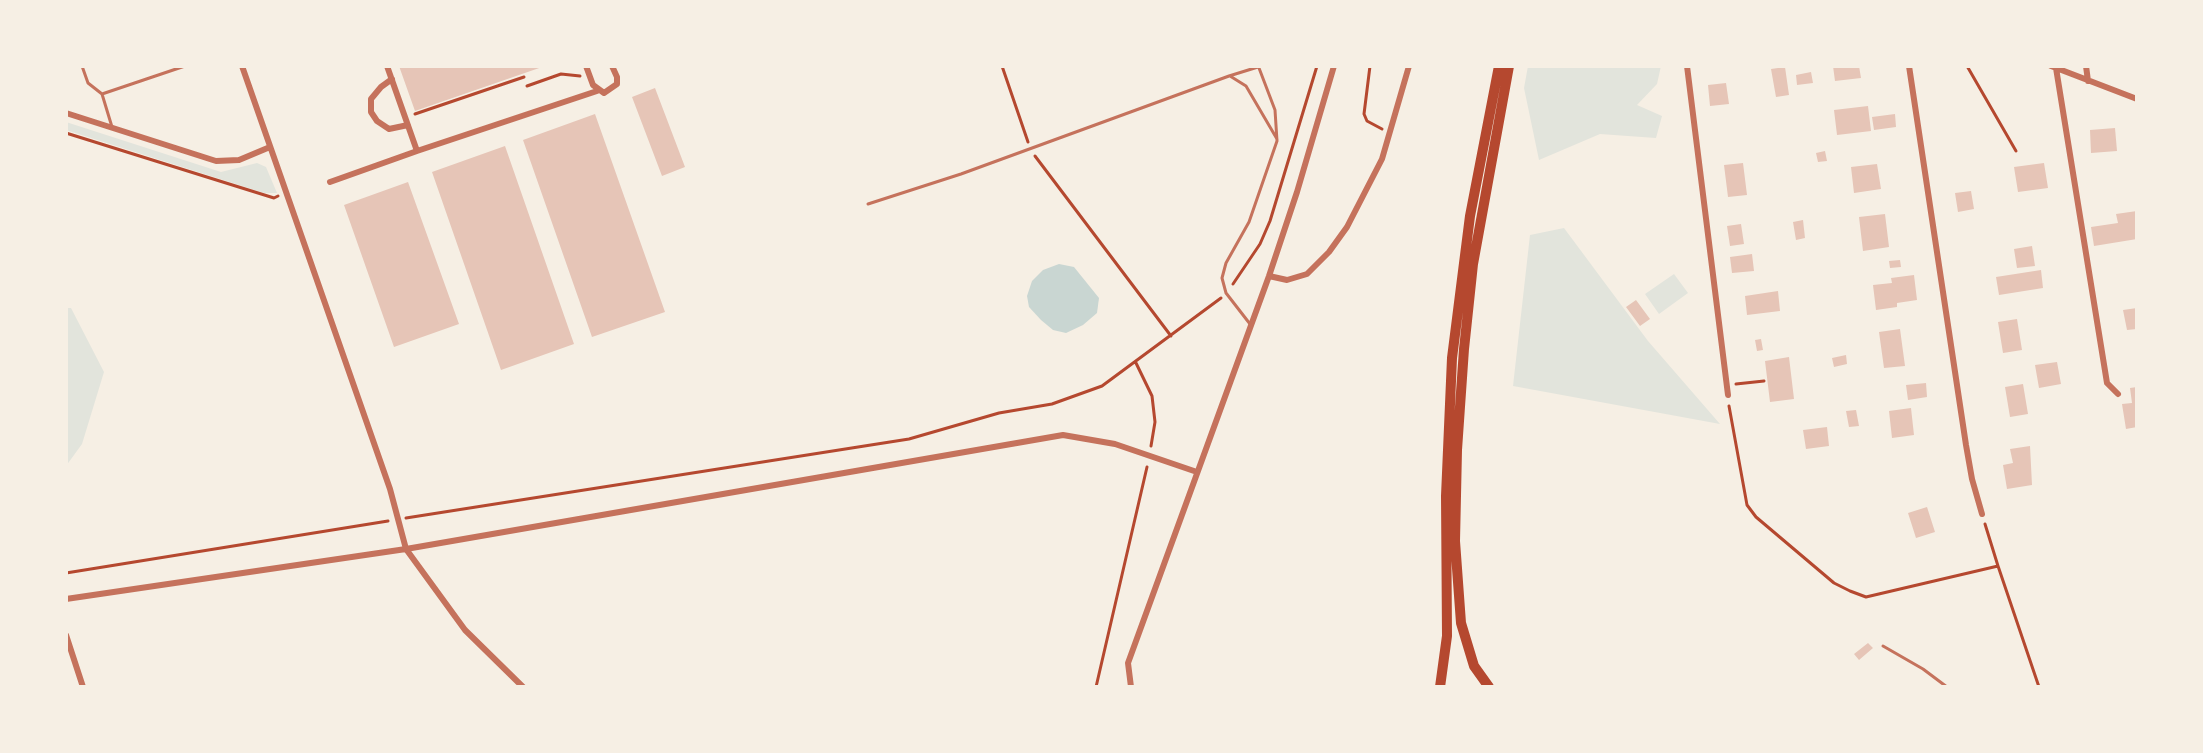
<!DOCTYPE html>
<style>
body{margin:0}
#map{position:relative;width:2203px;height:753px;overflow:hidden;background:#f6efe4;font-family:"Public Sans",sans-serif}
canvas{display:block}
.frame{position:absolute;inset:0;border:68px solid #f6efe4;pointer-events:none}
</style>
<div id="map">
<canvas width="2203" height="753"></canvas>
<div class="frame"></div>
</div>
<script>
const context = document.querySelector('canvas').getContext('2d');
context.lineJoin = 'round';
function paint(path, color) { context.fillStyle = color; context.fill(path, 'evenodd'); }
const poly = rows => new Path2D(rows.map(r => 'M' + r).join(''));
function strokePath(path, color, width, dash) { context.strokeStyle = color; context.lineWidth = width; context.lineCap = dash ? 'butt' : 'round'; context.setLineDash(dash || []); context.stroke(path); }
paint(poly([
 [1528,66,1661,66,1657,84,1637,105,1662,116,1656,138,1600,134,1539,160,1524,88],
 [66,122,221,172,257,163,266,167,277,193,264,193,66,130],
 [1564,228,1648,341,1720,424,1513,386,1530,235],
 [1674,274,1688,293,1659,314,1645,294],
 [66,308,71,308,104,372,82,444,66,466]
]), '#e2e4dc');
paint(poly([
 [1059,264,1074,267,1099,298,1097,313,1083,325,1066,333,1053,330,1041,320,1029,307,1027,296,1032,281,1043,270]
]), '#c9d6d2');
paint(poly([
 [399,66,545,66,415,111],
 [1833,66,1859,66,1861,78,1835,81],
 [1785,67,1789,95,1776,97,1771,69],
 [1811,72,1813,83,1797,85,1796,75],
 [1726,83,1729,104,1710,106,1708,85],
 [655,88,685,167,662,176,632,97],
 [1868,106,1871,131,1837,135,1834,110],
 [595,114,665,312,592,337,523,140],
 [1895,114,1896,127,1874,130,1872,117],
 [2115,128,2117,151,2091,153,2090,130],
 [505,146,574,344,501,370,432,172],
 [1825,151,1827,161,1818,162,1816,153],
 [1743,163,1747,195,1728,197,1724,165],
 [2044,163,2048,188,2018,192,2014,167],
 [1877,164,1881,189,1854,193,1851,167],
 [408,182,459,324,394,347,344,205],
 [1971,191,1974,209,1958,212,1955,193],
 [2137,211,2137,239,2094,246,2091,227,2118,223,2116,214],
 [1885,214,1889,247,1863,251,1859,217],
 [1803,220,1805,238,1796,240,1793,222],
 [1741,224,1744,244,1730,246,1727,226],
 [2032,246,2035,266,2017,268,2014,249],
 [1752,254,1754,271,1732,273,1730,257],
 [1900,260,1901,267,1890,268,1889,261],
 [2041,270,2043,288,1999,295,1996,277],
 [1914,275,1917,300,1897,303,1897,307,1876,310,1873,285,1892,283,1891,278],
 [1778,291,1780,311,1747,315,1745,296],
 [1636,300,1650,319,1640,326,1626,307],
 [2137,308,2137,329,2127,330,2123,310],
 [2017,319,2022,350,2003,353,1998,322],
 [1900,329,1905,366,1884,368,1879,332],
 [1761,339,1763,350,1757,351,1755,340],
 [1846,355,1847,364,1834,367,1832,358],
 [1789,357,1794,399,1770,402,1765,361],
 [2057,362,2061,384,2039,388,2035,365],
 [1926,383,1927,397,1908,400,1906,385],
 [2023,384,2028,414,2010,417,2005,387],
 [2137,387,2137,427,2126,429,2122,404,2132,403,2130,388],
 [1911,408,1914,435,1892,438,1889,411],
 [1856,410,1859,426,1849,427,1846,411],
 [1827,427,1829,446,1806,449,1803,430],
 [2030,446,2032,485,2007,489,2003,465,2013,463,2010,449],
 [1927,507,1935,532,1916,538,1908,513],
 [1868,643,1873,648,1859,660,1854,654]
]), '#e6c5b7');
strokePath(poly([
 [1002,66,1028,142],
 [1370,66,1364,114,1367,121,1382,129],
 [1967,66,2016,151],
 [527,86,561,74,580,76],
 [415,114,524,77],
 [66,133,274,198,278,196],
 [1035,156,1171,336],
 [1233,284,1260,244,1270,221,1317,66],
 [1136,363,1152,396,1155,422,1151,446],
 [1736,384,1764,381],
 [1729,406,1747,505,1756,517,1834,583,1850,591,1866,597,1998,566,1985,524],
 [406,518,909,439,999,413,1052,404,1102,386,1221,298],
 [1998,566,2039,687],
 [66,573,388,521],
 [1096,687,1147,467]
]), '#b5482f', 3);
strokePath(poly([
 [82,66,88,83,102,94,185,66],
 [1230,76,1246,86,1277,139],
 [102,94,112,127],
 [868,204,961,174,1229,76,1258,67],
 [1250,324,1226,293,1222,278,1226,263,1249,222,1277,141,1275,110,1259,68],
 [1883,646,1923,669,1947,687]
]), '#c5725c', 3);
strokePath(poly([
 [242,66,390,489,406,549,465,630,523,687],
 [387,66,417,151,597,91],
 [586,66,593,85,604,93,617,84,617,77,612,66],
 [1687,66,1728,395],
 [1909,66,1966,445,1972,479,1982,514],
 [2051,66,2137,99],
 [2086,66,2088,81],
 [2056,68,2107,383,2118,394],
 [392,79,381,87,371,99,371,112,377,121,389,129,408,125],
 [66,113,216,161,239,160,270,147],
 [330,182,417,151],
 [1269,276,1287,280,1307,274,1329,252,1347,227,1382,159,1409,66],
 [66,599,406,549,1063,435,1115,444,1197,472],
 [66,635,83,687],
 [1131,687,1128,663,1269,276,1297,192,1334,66]
]), '#c5725c', 6);
strokePath(poly([
 [1440,687,1447,636,1446,496,1452,358,1470,216,1499,66],
 [1489,687,1474,666,1461,623,1455,541,1457,450,1464,349,1473,264,1509,66]
]), '#b5482f', 10);
</script>
